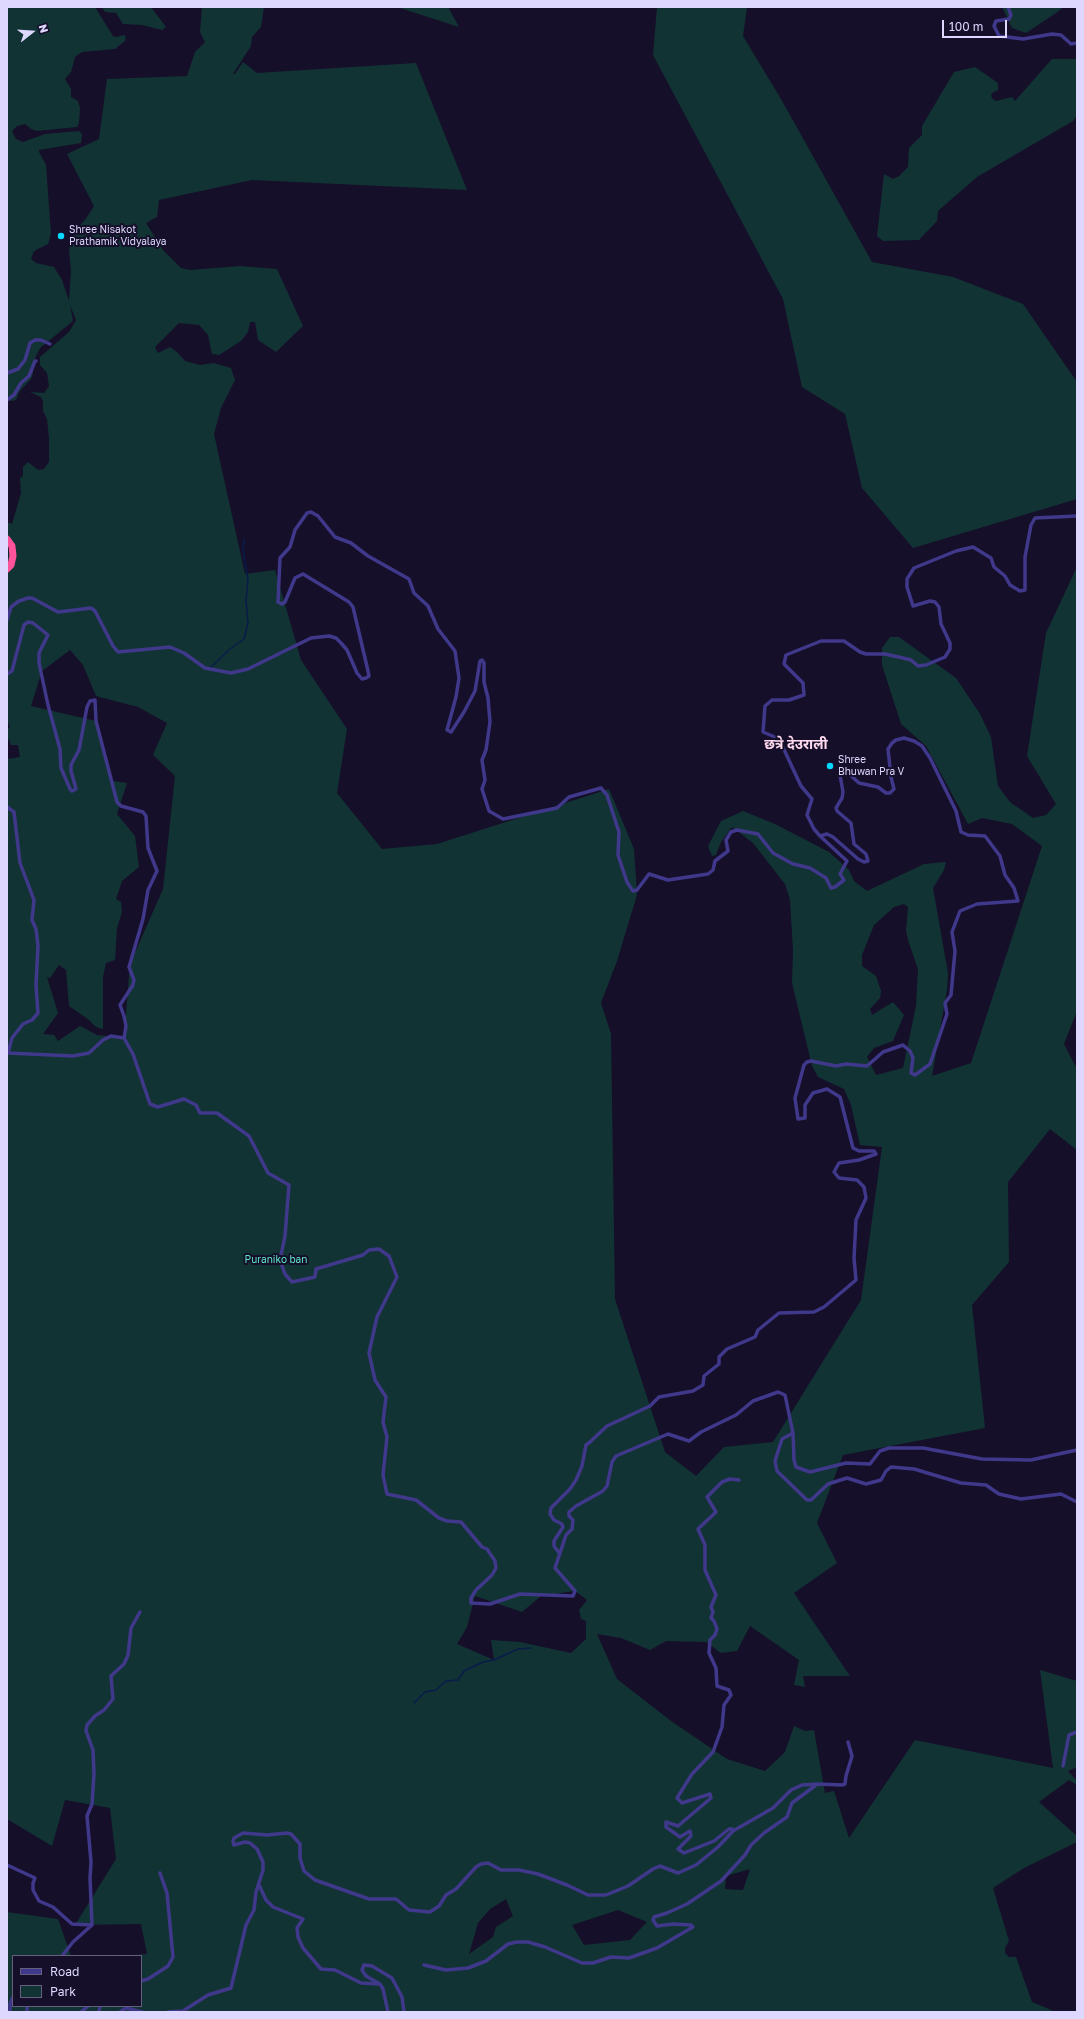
<!DOCTYPE html>
<meta charset="utf-8">
<style>
body{margin:0}
#map{position:relative;width:1084px;height:2019px;overflow:hidden;background:#150f2a;font-family:"Golos Text",sans-serif}
canvas{display:block}
.frame{position:absolute;inset:0;border:8px solid #ded8ff;pointer-events:none}
.legend{position:absolute;left:12px;top:1955px;width:130px;height:52px;box-sizing:border-box;background:#150f2a;border:1px solid #655f7f;margin:0;padding:5px 7px;list-style:none;font-size:12px;color:#ded8ff}
.legend li{display:flex;align-items:center;gap:8px;height:20px}
.legend b{width:20px;border:1px solid #655f7f}
.north{position:absolute;left:12px;top:12px;width:40px;height:40px;-webkit-text-stroke:3px #150f2a;paint-order:stroke;rotate:73deg;font-size:11px;font-weight:700;line-height:16px;text-align:center;color:#ded8ff}
.north::after{content:'';display:block;margin:auto;width:14px;height:18px;background:#ded8ff;clip-path:polygon(50% 0,100% 100%,50% 72%,0 100%)}
.scale{position:absolute;left:942px;top:20px;width:65px;height:18px;box-sizing:border-box;border:2px solid #ded8ff;border-top:0;padding-left:5px;font-size:12px;line-height:14px;white-space:nowrap;color:#ded8ff;-webkit-text-stroke:3px #150f2a;paint-order:stroke}
</style>
<div id="map">
<canvas width="1084" height="2019"></canvas>
<div class="frame"></div>
<ul class="legend">
<li><b style="height:5px;background:#40388b"></b>Road</li>
<li><b style="height:11px;background:#123334"></b>Park</li>
</ul>
<div class="north">N</div>
<div class="scale">100 m</div>
</div>
<script>
const context = document.querySelector('canvas').getContext('2d');
context.lineJoin = 'round';
function paint(path, color) { context.fillStyle = color; context.fill(path, 'evenodd'); }
const poly = rows => new Path2D(rows.map(r => 'M' + r).join(''));
function strokePath(path, color, width, dash) { context.strokeStyle = color; context.lineWidth = width; context.lineCap = dash ? 'butt' : 'round'; context.setLineDash(dash || []); context.stroke(path); }
function label(font, color, halo, rows, align = 'center') {
  context.font = font + ' "Golos Text","Noto Sans Devanagari",sans-serif'; context.lineWidth = 4; context.setLineDash([]); context.textBaseline = 'middle'; context.strokeStyle = halo; context.fillStyle = color; for (const [text, x, y, turn = 0] of rows) {
    context.save(); context.translate(x, y); context.rotate((+turn || 0) * Math.PI / 180); context.textAlign = isNaN(turn) ? turn : align; if (halo) context.strokeText(text, 0, 0); context.fillText(text, 0, 0); context.restore();
  }
}
paint(poly([
 [7,7,95,7,113,36,116,37,124,35,126,37,125,41,115,49,82,52,75,57,71,72,65,79,71,89,71,97,78,101,80,108,79,123,77,127,37,131,31,129,25,124,17,126,12,131,16,139,23,142,45,134,79,131,82,134,81,143,39,150,39,152,46,165,51,234,48,244,34,251,31,259,36,263,54,267,62,280,69,301,71,271,69,250,73,232,85,220,94,206,67,154,99,139,107,79,187,76,195,52,205,42,200,32,202,7,264,7,261,27,252,37,251,46,233,74,235,74,243,62,257,73,416,63,467,190,252,180,159,200,157,217,146,223,163,250,181,268,190,270,240,266,277,269,303,326,276,352,258,340,255,322,250,322,248,332,241,341,219,355,212,354,208,335,199,325,179,323,155,347,158,353,170,347,177,352,185,361,200,365,214,363,231,368,235,380,221,408,214,434,245,574,275,570,301,660,347,729,337,793,382,849,437,844,609,789,634,849,637,895,617,961,601,1003,611,1034,615,1299,665,1452,696,1476,724,1447,773,1442,861,1300,882,1147,860,1145,851,1105,844,1089,818,1077,812,1066,792,983,793,950,790,900,785,884,753,843,732,827,721,842,716,855,712,856,708,846,721,821,743,811,775,824,829,852,849,870,854,881,867,891,924,864,946,862,944,870,933,888,948,973,947,990,932,1076,971,1063,1042,846,1012,824,982,818,968,824,926,746,901,724,882,665,882,648,890,637,899,637,956,678,980,714,991,737,998,786,1010,802,1033,818,1046,815,1056,804,1027,756,1046,633,1077,567,1077,1011,1064,1044,1077,1069,1077,1150,1050,1129,1008,1182,1009,1262,972,1305,985,1428,843,1455,817,1523,837,1563,794,1593,850,1676,803,1676,805,1687,794,1685,799,1660,750,1626,737,1651,721,1653,706,1642,666,1641,650,1650,621,1638,597,1634,617,1679,671,1721,727,1759,765,1771,785,1752,794,1726,805,1731,814,1730,825,1793,834,1791,849,1838,915,1740,1053,1768,1040,1670,1077,1681,1077,1767,1068,1771,1077,1781,1077,1785,1069,1780,1039,1802,1077,1836,1077,1842,1024,1868,993,1888,1009,1941,1005,1948,1005,1953,1009,1957,1016,1957,1032,2002,1056,2012,7,2012,7,1912,58,1919,71,1956,13,1956,13,2006,141,2006,141,1956,123,1956,147,1954,141,1924,75,1925,116,1859,110,1808,65,1800,52,1846,7,1819,7,759,20,757,18,745,11,745,7,736,7,729,10,727,7,721,7,564,9,549,7,522,12,524,21,493,20,478,23,476,23,467,28,462,38,470,44,469,49,462,49,438,47,419,43,411,43,401,41,397,30,392,44,393,49,386,47,373,40,365,40,357,69,332,76,320,70,305,73,321,40,348,34,360,33,373,31,379,19,392,16,400,12,401,7,400],
 [70,650,83,665,96,696,138,707,167,723,153,755,175,776,163,889,130,964,124,1038,97,1035,80,1026,58,1041,54,1035,43,1034,58,1013,47,977,50,978,59,965,66,970,69,1006,89,1020,96,1027,103,1029,103,977,106,963,115,960,117,928,122,912,121,902,116,899,122,881,139,867,135,836,117,814,127,783,113,781,96,721,31,706,42,671],
 [904,904,908,907,906,931,909,943,918,969,916,1006,903,1068,876,1075,867,1057,874,1048,893,1041,904,1015,893,1002,872,1015,870,1009,880,998,881,991,876,976,862,966,862,955,874,925,894,907],
 [575,1591,587,1600,579,1610,581,1619,586,1621,586,1639,571,1653,520,1642,491,1640,494,1660,457,1644,467,1627,475,1596,522,1612,541,1596],
 [750,1869,743,1890,725,1889,726,1876],
 [506,1899,513,1916,496,1927,493,1937,469,1954,478,1923,490,1909],
 [618,1910,647,1922,630,1940,584,1945,572,1925],
 [102,7,151,7,166,27,162,30,142,25,123,24,116,13,105,12],
 [397,7,448,7,459,27],
 [657,7,747,7,743,36,781,99,872,262,953,277,1023,304,1077,382,1077,499,913,548,862,488,845,414,802,387,783,299,653,55],
 [1002,7,1063,7,1059,11,1026,33,1012,28],
 [1052,59,1077,59,1077,115,1073,121,977,177,938,211,937,221,919,240,883,241,877,236,884,174,893,179,899,176,908,167,909,148,922,135,922,126,954,72,975,67,998,83,998,90,992,93,991,96,993,99,996,101,1012,97,1015,101]
]), '#123334');
strokePath(poly([
 [210,668,230,649,244,639,248,623,246,601,248,579,243,551,244,539],
 [414,1703,425,1692,436,1690,446,1681,458,1680,464,1671,483,1662,494,1660,518,1649,531,1648]
]), '#081c4a', 1.5);
strokePath(poly([
 [1008,7,1011,15,1009,19,996,21,994,26,999,36,1023,39,1052,34,1061,35,1071,44,1077,43],
 [7,373,18,369,25,360,30,343,35,340,41,340,50,344],
 [7,400,14,395,21,383,29,376,35,361,36,361],
 [7,620,11,607,19,601,28,598,32,598,58,612,91,608,95,611,113,646,118,652,170,647,184,653,205,668,231,673,248,669,311,638,329,636,336,638,341,643,347,650,357,673,362,679,366,678,369,676,368,671,353,607,349,602,303,574,295,578,285,602,282,604,278,602,280,558,290,547,295,530,307,513,311,512,318,516,335,537,351,543,368,556,409,579,414,593,428,606,438,629,455,651,459,678,456,697,447,730,451,732,464,712,475,691,480,661,482,660,484,663,484,682,488,698,490,722,486,750,482,760,485,780,482,789,489,811,503,819,557,808,569,797,601,788,607,795,619,832,618,855,627,882,633,891,637,890,649,874,668,880,708,874,713,870,715,861,728,851,726,840,731,832,737,830,758,834,773,853,793,864,810,868,826,878,831,888,835,887,844,880,840,874,847,861,820,836],
 [7,674,12,671,24,625,28,622,33,623,48,635,39,653,39,663,48,705,60,749,61,768,70,789,72,791,76,789,71,771,71,765,79,750,87,707,90,701,95,700,96,721,117,802,121,806,143,812,146,816,148,848,157,871,148,890,143,919,129,967,134,980,133,985,120,1005,124,1016,126,1026,124,1038],
 [7,807,14,812,20,863,34,900,32,920,36,929,38,946,36,985,38,1013,32,1020,23,1024,12,1038,8,1053,73,1056,89,1053,103,1040,111,1036,124,1038],
 [124,1038,133,1054,150,1104,158,1107,184,1099,196,1105,200,1113,217,1113,249,1136,268,1173,289,1185,285,1236,280,1260,285,1274,292,1282,315,1277,316,1269,363,1255,369,1250,379,1249,389,1256,397,1277,377,1317,369,1353,375,1380,386,1397,383,1422,387,1437,383,1475,387,1494,416,1500,439,1518,447,1521,461,1522,482,1547,487,1549,495,1561,496,1568,492,1575,476,1590,471,1598,471,1603,490,1604,520,1594,573,1596,575,1591,555,1568,566,1535,572,1529,573,1520,569,1516,569,1512,576,1506,603,1491,607,1486,612,1462,616,1456,668,1434,689,1441,701,1432,736,1415,753,1401,778,1392,785,1395,793,1433,794,1460,796,1467,810,1472,846,1463,870,1464,880,1451,889,1448,923,1448,982,1459,1031,1460,1077,1450],
 [793,1433,782,1439,775,1461,777,1471,807,1500,811,1500,828,1484,847,1478,866,1484,881,1480,886,1471,891,1467,914,1469,961,1483,986,1485,999,1494,1021,1499,1061,1494,1077,1502],
 [560,1554,554,1546,554,1541,563,1527,562,1524,554,1520,550,1514,551,1508,570,1489,576,1480,582,1466,586,1445,590,1442,607,1426,650,1406,659,1397,693,1391,703,1385,704,1376,719,1364,719,1357,727,1349,755,1337,758,1330,779,1313,814,1312,824,1307,856,1280,854,1258,856,1220,866,1198,864,1187,857,1180,839,1178,834,1172,839,1163,859,1160,876,1154,874,1151,859,1151,853,1148,840,1097,827,1089,813,1093,805,1105,805,1118,798,1119,795,1098,804,1065,807,1062,811,1061,836,1066,846,1064,867,1066,883,1052,903,1045,910,1051,913,1058,911,1073,915,1075,930,1064,947,1014,945,1003,951,995,955,951,952,932,960,911,977,904,1018,901,1014,888,1005,875,1000,856,985,836,968,835,961,832,956,811,930,758,922,746,914,741,904,738,896,740,892,743,888,749,891,777,894,789,890,793,886,793,878,787,859,783,847,772,842,772,840,775,843,792,842,798,836,808,837,811,851,823,854,844,866,854,868,861,864,862,858,859,833,837,827,834,820,836,814,829,807,815,812,799,801,786,780,741,777,738,763,732,765,706,772,700,789,700,804,695,803,683,784,664,786,655,821,641,844,641,860,652,866,654,885,654,903,658,911,660,918,666,926,665,945,657,950,649,950,643,941,624,939,607,935,602,930,601,913,606,907,587,907,579,914,568,956,551,973,547,991,558,994,567,1005,576,1010,585,1020,591,1025,590,1025,557,1031,525,1035,518,1077,516],
 [1063,1766,1069,1735,1077,1732],
 [733,1831,732,1829,729,1829,714,1841,684,1853,678,1849,691,1836,690,1831,680,1837,666,1827,666,1822,678,1826,711,1798,710,1794,682,1803,677,1798,692,1774,713,1752,722,1727,724,1705,731,1695,729,1690,717,1686,716,1668,709,1653,710,1640,715,1635,717,1629,714,1621,711,1618,713,1612,711,1607,716,1595,705,1570,705,1545,698,1529,716,1512,707,1497,722,1482,730,1479,739,1480],
 [7,1865,35,1878,33,1883,33,1890,39,1901,53,1907,72,1924,92,1925],
 [259,1885,266,1900,273,1907,303,1919,297,1928,298,1937,303,1948,321,1969,335,1970,361,1983,380,1984],
 [62,1956,73,1942,92,1925,90,1878,91,1862,87,1816,92,1804,94,1774,93,1750,86,1731,87,1725,95,1716,104,1710,113,1699,111,1676,124,1664,128,1655,131,1628,140,1612],
 [424,1965,446,1970,468,1968,486,1961,508,1944,517,1942,528,1942,545,1947,582,1963,593,1963,611,1957,629,1958,657,1948,693,1927,691,1925,673,1924,657,1926,653,1920,654,1917,667,1913,687,1904,721,1881,745,1855,751,1845,764,1833,787,1817,792,1803,816,1785],
 [141,1981,148,1979,168,1966,173,1957,167,1893,160,1873],
 [10,2012,10,2004,13,1997],
 [27,2012,27,2006],
 [81,2012,88,2006],
 [99,2012,100,2006],
 [120,2012,126,2008,142,2012],
 [168,2012,183,2011,208,1995,231,1988,246,1925,254,1910,256,1892,263,1870,263,1862,257,1849,250,1843,245,1842,234,1845,233,1841,234,1838,243,1833,267,1835,287,1833,291,1834,300,1844,300,1858,304,1871,315,1880,369,1899,396,1899,409,1910,430,1912,439,1906,446,1895,456,1889,476,1867,481,1864,488,1863,501,1870,519,1870,538,1874,567,1885,588,1895,606,1895,628,1886,653,1869,660,1866,678,1873,696,1865,718,1847,733,1831,773,1808,791,1790,802,1785,817,1784,842,1785,845,1784,846,1776,852,1756,848,1742],
 [388,2012,383,1989,380,1984,366,1976,362,1970,364,1965,372,1966,392,1978,402,1997,404,2012]
]), '#40388b', 3.5);
strokePath(poly([
 [7,539,12,546,13,556,11,565,7,569]
]), '#ff539c', 7);
for (const [x, y, r, color] of [
 [61,236,4,"#04d8ff"],
 [830,766,4,"#04d8ff"]
]) { const dot = new Path2D(); dot.arc(x, y, r, 0, 2 * Math.PI); context.fillStyle = color; context.fill(dot); strokePath(dot, '#150f2a', 1.5); }
label('10px', '#ded8ff', '#150f2a', [
 ["Shree Nisakot",69,230],
 ["Prathamik Vidyalaya",69,242],
 ["Shree",838,760],
 ["Bhuwan Pra V",838,772]
], 'left');
label('10px', '#5de6cb', '#150f2a', [
 ["Puraniko ban",276,1260]
]);
label('bold 14px', '#ffdaef', '#150f2a', [
 ["छत्रे देउराली",796,745]
]);
</script>
